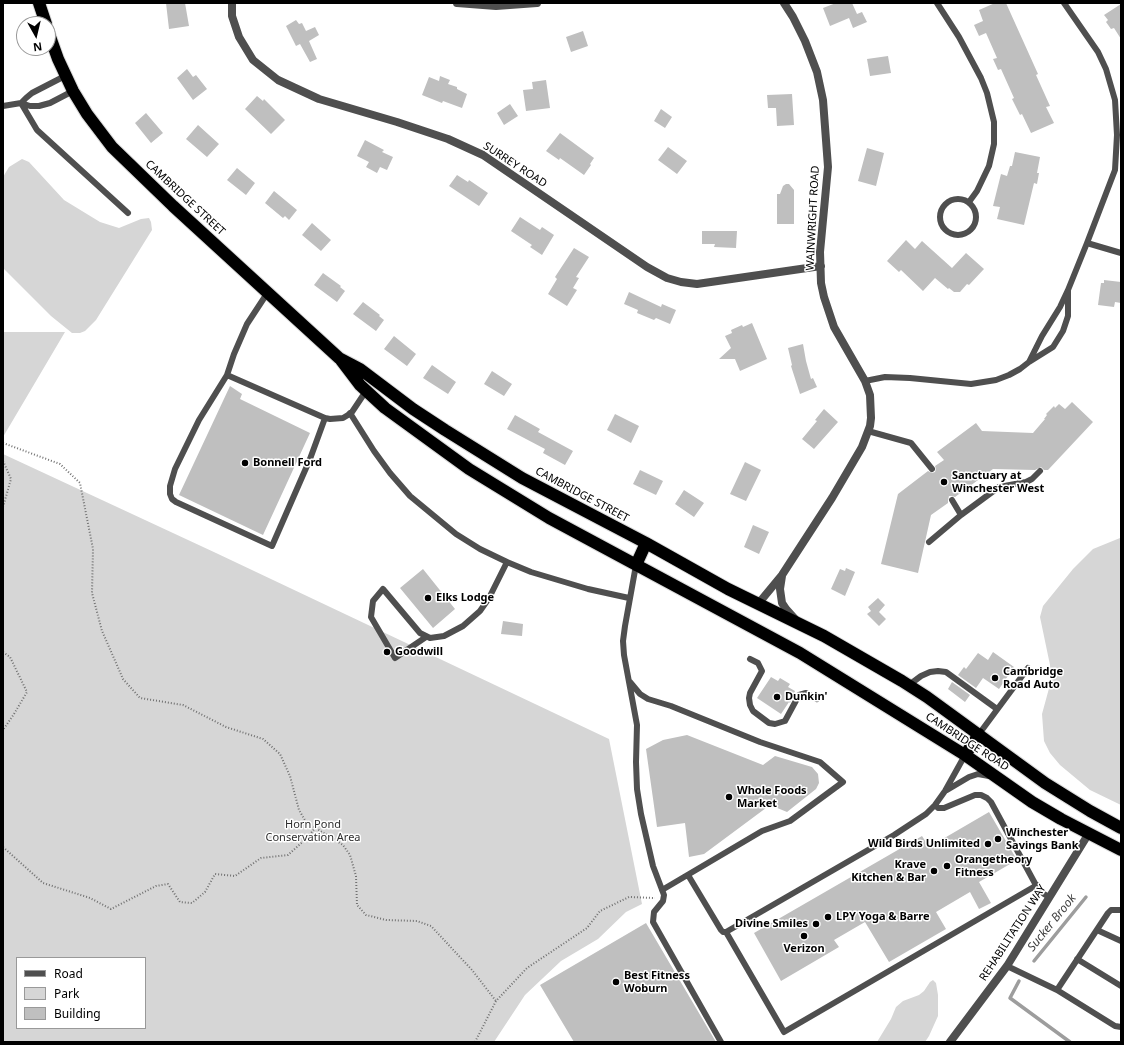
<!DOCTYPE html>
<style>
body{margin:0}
#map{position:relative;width:1124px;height:1045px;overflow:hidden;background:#fff;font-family:"Noto Sans",sans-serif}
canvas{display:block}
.frame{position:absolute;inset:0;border:4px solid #000;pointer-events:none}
.legend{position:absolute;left:16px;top:957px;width:130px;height:72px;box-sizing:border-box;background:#fff;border:1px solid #999;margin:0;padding:5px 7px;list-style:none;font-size:12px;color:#000}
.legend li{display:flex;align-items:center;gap:8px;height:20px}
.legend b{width:20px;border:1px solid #999}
.north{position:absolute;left:16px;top:16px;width:40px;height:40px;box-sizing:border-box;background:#fff;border:1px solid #999;border-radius:50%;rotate:172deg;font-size:11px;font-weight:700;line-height:16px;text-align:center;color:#000}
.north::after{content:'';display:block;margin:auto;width:14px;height:18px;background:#000;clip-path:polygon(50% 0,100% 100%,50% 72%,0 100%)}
</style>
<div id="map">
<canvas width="1124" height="1045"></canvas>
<div class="frame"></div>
<ul class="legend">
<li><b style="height:5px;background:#4f4f4f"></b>Road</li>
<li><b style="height:11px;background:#d6d6d6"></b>Park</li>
<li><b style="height:11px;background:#bfbfbf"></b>Building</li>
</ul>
<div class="north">N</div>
</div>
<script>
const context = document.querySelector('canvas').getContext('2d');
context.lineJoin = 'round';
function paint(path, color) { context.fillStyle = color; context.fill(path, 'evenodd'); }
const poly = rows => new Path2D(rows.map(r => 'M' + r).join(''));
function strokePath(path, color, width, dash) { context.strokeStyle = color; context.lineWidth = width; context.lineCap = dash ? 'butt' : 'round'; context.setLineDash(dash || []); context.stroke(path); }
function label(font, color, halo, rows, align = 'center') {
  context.font = font + ' "Noto Sans",sans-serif'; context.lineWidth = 3; context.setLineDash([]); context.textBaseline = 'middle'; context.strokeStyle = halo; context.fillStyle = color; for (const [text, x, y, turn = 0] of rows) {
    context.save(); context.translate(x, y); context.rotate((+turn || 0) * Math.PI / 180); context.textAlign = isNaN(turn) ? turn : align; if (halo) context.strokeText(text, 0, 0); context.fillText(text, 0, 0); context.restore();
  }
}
paint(poly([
 [22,159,29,162,64,200,100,222,119,228,141,219,149,218,151,222,152,230,147,238,96,320,85,331,80,333,72,333,51,316,3,268,3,177,9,167],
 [3,332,65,332,3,437],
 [3,454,216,553,609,739,642,904,626,912,598,939,561,961,525,995,494,1042,3,1042],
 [17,958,145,958,145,1028,17,1028],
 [1120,538,1121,538,1121,805,1090,790,1060,765,1050,753,1044,741,1042,714,1051,681,1050,665,1040,617,1043,606,1073,569,1093,549],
 [933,980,936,983,938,995,938,1016,929,1036,925,1042,877,1042,891,1019,896,1007,903,1001,919,995,924,991,930,982]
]), '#d6d6d6');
strokePath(poly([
 [1034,961,1086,897],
 [1019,981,1010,998,1070,1042]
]), '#9d9d9d', 3.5);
paint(poly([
 [166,3,185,3,189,26,169,29],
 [836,3,852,3,857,14,862,12,867,22,853,28,849,18,830,26,823,8],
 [995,3,1006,3,1038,74,1036,75,1050,106,1046,107,1054,123,1031,133,1022,114,1020,115,1012,99,1014,98,1001,69,998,70,993,59,997,58,986,33,979,36,974,25,983,21,979,10],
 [1121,4,1121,39,1114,28,1111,29,1106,22,1108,20,1104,15],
 [296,20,299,24,302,23,306,31,315,27,319,35,309,41,317,59,310,62,300,44,296,46,286,26],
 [583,31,588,46,571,52,566,37],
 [888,56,891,73,870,76,867,59],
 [187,69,193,77,196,75,207,89,193,100,177,78],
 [440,76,450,80,448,84,457,87,457,89,467,94,462,108,443,101,442,103,422,95,429,77,439,81],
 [546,80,550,108,526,111,523,90,533,89,532,82],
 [792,94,794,125,777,126,776,108,768,108,767,95],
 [257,96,263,101,264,99,285,120,271,134,245,109],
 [510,104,518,116,504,125,497,113],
 [661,109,672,117,665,128,654,121],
 [146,113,163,133,151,143,135,123],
 [198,125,219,144,207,157,186,139],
 [560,133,594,158,590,164,591,165,584,175,560,158,559,160,546,151],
 [365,140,384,150,382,152,393,157,387,170,380,167,377,173,366,167,369,162,357,156],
 [668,147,687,161,677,174,658,160],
 [867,148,884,153,876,186,858,181],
 [1015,152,1040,157,1037,173,1039,173,1037,184,1034,183,1024,225,997,219,1000,207,993,206,1001,174,1007,176,1010,166,1012,166],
 [237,168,255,183,246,195,227,180],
 [457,175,468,182,469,180,488,193,479,206,449,186],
 [786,184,789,184,794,190,794,224,777,224,777,194,780,194,783,186],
 [274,191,297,210,289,220,285,216,283,218,265,203],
 [520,217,540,230,542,227,554,235,542,255,530,247,532,245,511,231],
 [312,223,331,240,321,251,302,235],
 [702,231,737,231,736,248,714,247,715,244,702,244],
 [906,240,915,249,922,241,952,268,966,253,984,269,969,285,967,284,960,292,954,292,949,288,948,289,935,278,923,291,901,270,899,272,887,261],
 [574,248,589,257,576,277,579,278,573,288,577,290,567,306,548,294,557,279,555,277],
 [323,273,341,286,340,287,345,291,337,302,314,285],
 [1104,280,1121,282,1121,303,1115,302,1114,307,1098,305,1101,283,1104,283],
 [629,292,661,307,662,304,676,310,670,324,656,318,654,320,637,313,638,310,624,304],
 [363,302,380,315,379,316,384,320,376,331,353,314],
 [752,323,767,359,740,371,735,359,719,359,731,348,725,336,732,333,731,330,742,325,743,327],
 [394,336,416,354,407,366,384,349],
 [803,344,806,361,811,379,813,378,817,387,800,394,791,366,792,365,788,348],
 [432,365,456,382,448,394,423,378],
 [492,371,512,384,504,396,484,384],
 [230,386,242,394,240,399,310,433,263,535,179,495],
 [1072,402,1093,422,1048,470,1044,470,1041,467,1035,470,993,469,955,497,952,496,949,496,948,500,948,503,931,515,918,573,881,564,898,494,928,471,932,473,935,472,936,469,935,466,944,460,937,452,976,423,982,431,1033,433,1045,419,1044,419,1047,415,1046,414,1054,406,1055,408,1059,404,1065,409],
 [824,409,838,422,814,449,802,439,817,421,815,420],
 [615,414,639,426,631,443,607,430],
 [515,415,540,429,538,432,573,451,565,465,543,453,545,449,507,429],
 [745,462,761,470,746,501,730,494],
 [640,470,663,481,656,495,633,484],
 [684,490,704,503,694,517,675,504],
 [753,525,769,532,759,554,744,547],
 [846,568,855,572,845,596,831,589,840,569,845,571],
 [423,569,455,609,433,628,400,588],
 [878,598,885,605,879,612,886,619,879,626,867,614,871,611,868,607],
 [503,621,523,624,522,636,501,634],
 [993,652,1014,667,999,689,983,678,976,688,958,675,964,667,966,669,978,653,988,660],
 [771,677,778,681,780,678,790,684,788,687,795,691,790,703,789,702,781,714,757,698],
 [952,682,970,695,965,702,948,689],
 [687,735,763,765,775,756,812,767,818,774,819,783,816,789,787,812,770,805,704,854,689,857,685,823,657,827,646,749,663,740],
 [989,812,1017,860,979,882,991,903,979,909,970,892,936,912,946,929,889,962,865,922,834,940,839,947,781,981,754,933,922,836,929,847],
 [646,923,716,1042,574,1042,540,985]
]), '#bfbfbf');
const highway = poly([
 [39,3,46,24],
 [48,31,58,59,73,91,87,114,112,147,173,206,339,358,360,369,413,409,445,430,522,478,646,543,728,589,824,636,902,681,927,697,1045,783,1090,811,1121,828],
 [341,360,360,385,385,408,469,469,549,518,800,653,965,755,1032,802,1061,819,1121,850],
 [636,565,646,543],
 [965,755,979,734]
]);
strokePath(highway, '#dbdbdb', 14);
strokePath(poly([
 [3,443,60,464,80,483,93,549,92,593,102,631,123,679,140,698,183,705,226,727,263,739,280,754,290,776,299,810,306,822,343,845,350,855,356,876,357,905,366,915,386,920,417,921,431,926,472,970,496,1001],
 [3,461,11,479,3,507],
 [3,652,10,657,27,692,14,714,3,730],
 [3,847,43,883,90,898,111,909,156,886,168,884,180,902,192,903,205,892,215,874,235,876,261,858,288,855,308,837,315,828],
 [475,1042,496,1001,527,968,587,928,600,911,629,897,655,898]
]), '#717171', 2, [1, 2]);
strokePath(poly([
 [937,3,959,37,981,78,987,93,994,122,994,144,989,166,977,191,969,202],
 [1064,3,1098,52,1106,69,1115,100,1117,135,1115,170,1087,243,1121,253],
 [65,76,32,93,26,98,21,103,30,106,39,106,50,103,73,91],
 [3,106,21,103,37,130,128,213],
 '940 217a18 18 0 1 1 36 0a18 18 0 1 1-36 0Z',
 [1068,290,1060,307,1042,336,1029,362,1053,347,1063,331,1068,316,1068,290,1087,243],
 [268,292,247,324,234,354,227,375,325,418,330,419,343,418,348,415,352,412,366,391],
 [227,375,199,420,175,469,170,486,170,494,172,499,176,502,272,546,310,459,325,418],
 [865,381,885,377,910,378,971,384,996,380,1009,375,1020,369,1029,362],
 [350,413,374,451,390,473,410,496,456,534,480,549,507,562,531,572,588,589,629,598],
 [868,431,911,443,932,469],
 [952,500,961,515],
 [929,542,961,515,999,487,1026,482,1032,479,1040,471],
 [636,565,625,626,623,641,624,655,637,725,636,762,637,789,641,814,653,866,664,895,663,901,654,912,653,922,721,1042],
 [426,637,395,658,371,617,373,601,383,589,420,633,430,638,444,636,463,626,480,611,489,598,507,562],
 [750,659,758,663,762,671,750,693,749,698,750,705,753,711,769,723,775,724,785,721,799,695,806,693,817,699],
 [630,682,640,694,648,699,671,706,760,742,820,762,843,782,790,821,762,831,662,890],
 [909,685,921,676,930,672,938,671,946,672,997,709],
 [979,734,1028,668],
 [947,790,969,777,978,774,989,776],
 [935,805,938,808,944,808,975,795,981,795,987,798,991,802,1038,889,1044,894,1049,897],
 [688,875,721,930,723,932,726,932,894,835,926,814,935,805,945,791,965,755],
 [1097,930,1121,941],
 [726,932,784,1032,1037,885],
 [1077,959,1121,986],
 [1007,966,1057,990,1115,1026,1121,1027],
 [1057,990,1108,913,1111,910,1121,910]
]), '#4f4f4f', 6);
strokePath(poly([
 [232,3,232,16,239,37,253,60,278,80,319,99,397,122,448,139,483,155,647,267,667,278,681,282,697,284,821,266],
 [457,3,496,6,537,3],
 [782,576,780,589,782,603,786,609,795,619],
 [758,604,782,575,832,498,862,447,870,426,871,418,870,395,865,381,834,327,824,297,821,283,820,252,828,167,823,100,817,72,805,41,793,17,784,3],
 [950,1042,1007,966,1089,833]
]), '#4f4f4f', 8);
strokePath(highway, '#000', 12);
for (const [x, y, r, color] of [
 [245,463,4,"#000"],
 [944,482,4,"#000"],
 [428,598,4,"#000"],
 [387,652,4,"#000"],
 [995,678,4,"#000"],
 [777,697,4,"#000"],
 [729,797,4,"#000"],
 [998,839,4,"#000"],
 [988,844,4,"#000"],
 [947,866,4,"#000"],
 [934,871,4,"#000"],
 [828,917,4,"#000"],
 [816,924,4,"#000"],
 [804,936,4,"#000"],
 [616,982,4,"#000"]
]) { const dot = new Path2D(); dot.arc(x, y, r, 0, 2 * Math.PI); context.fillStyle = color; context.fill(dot); strokePath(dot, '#fff', 1.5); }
label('11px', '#000', '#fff', [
 ["SURREY ROAD",515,165,33],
 ["CAMBRIDGE STREET",185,198,43],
 ["WAINWRIGHT ROAD",813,218,-87],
 ["CAMBRIDGE STREET",582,495,28],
 ["CAMBRIDGE ROAD",967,742,33],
 ["REHABILITATION WAY",1013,933,-57]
]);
label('bold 11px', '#000', '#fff', [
 ["Bonnell Ford",253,463],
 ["Sanctuary at",952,476],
 ["Winchester West",952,489],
 ["Elks Lodge",436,598],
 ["Goodwill",395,652],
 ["Cambridge",1003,672],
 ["Road Auto",1003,685],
 ["Dunkin'",785,697],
 ["Whole Foods",737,791],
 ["Market",737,804],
 ["Winchester",1006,833],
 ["Savings Bank",1006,846],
 ["Wild Birds Unlimited",980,844,"right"],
 ["Orangetheory",955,860],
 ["Fitness",955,873],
 ["Krave",926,865,"right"],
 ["Kitchen & Bar",926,878,"right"],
 ["LPY Yoga & Barre",836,917],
 ["Divine Smiles",808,924,"right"],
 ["Verizon",804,949,"center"],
 ["Best Fitness",624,976],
 ["Woburn",624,989]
], 'left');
label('11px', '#2d2d2d', '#fff', [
 ["Horn Pond",313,825],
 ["Conservation Area",313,838]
]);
label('italic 12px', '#3e3e3e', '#fff', [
 ["Sucker Brook",1052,923,-51]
]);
</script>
